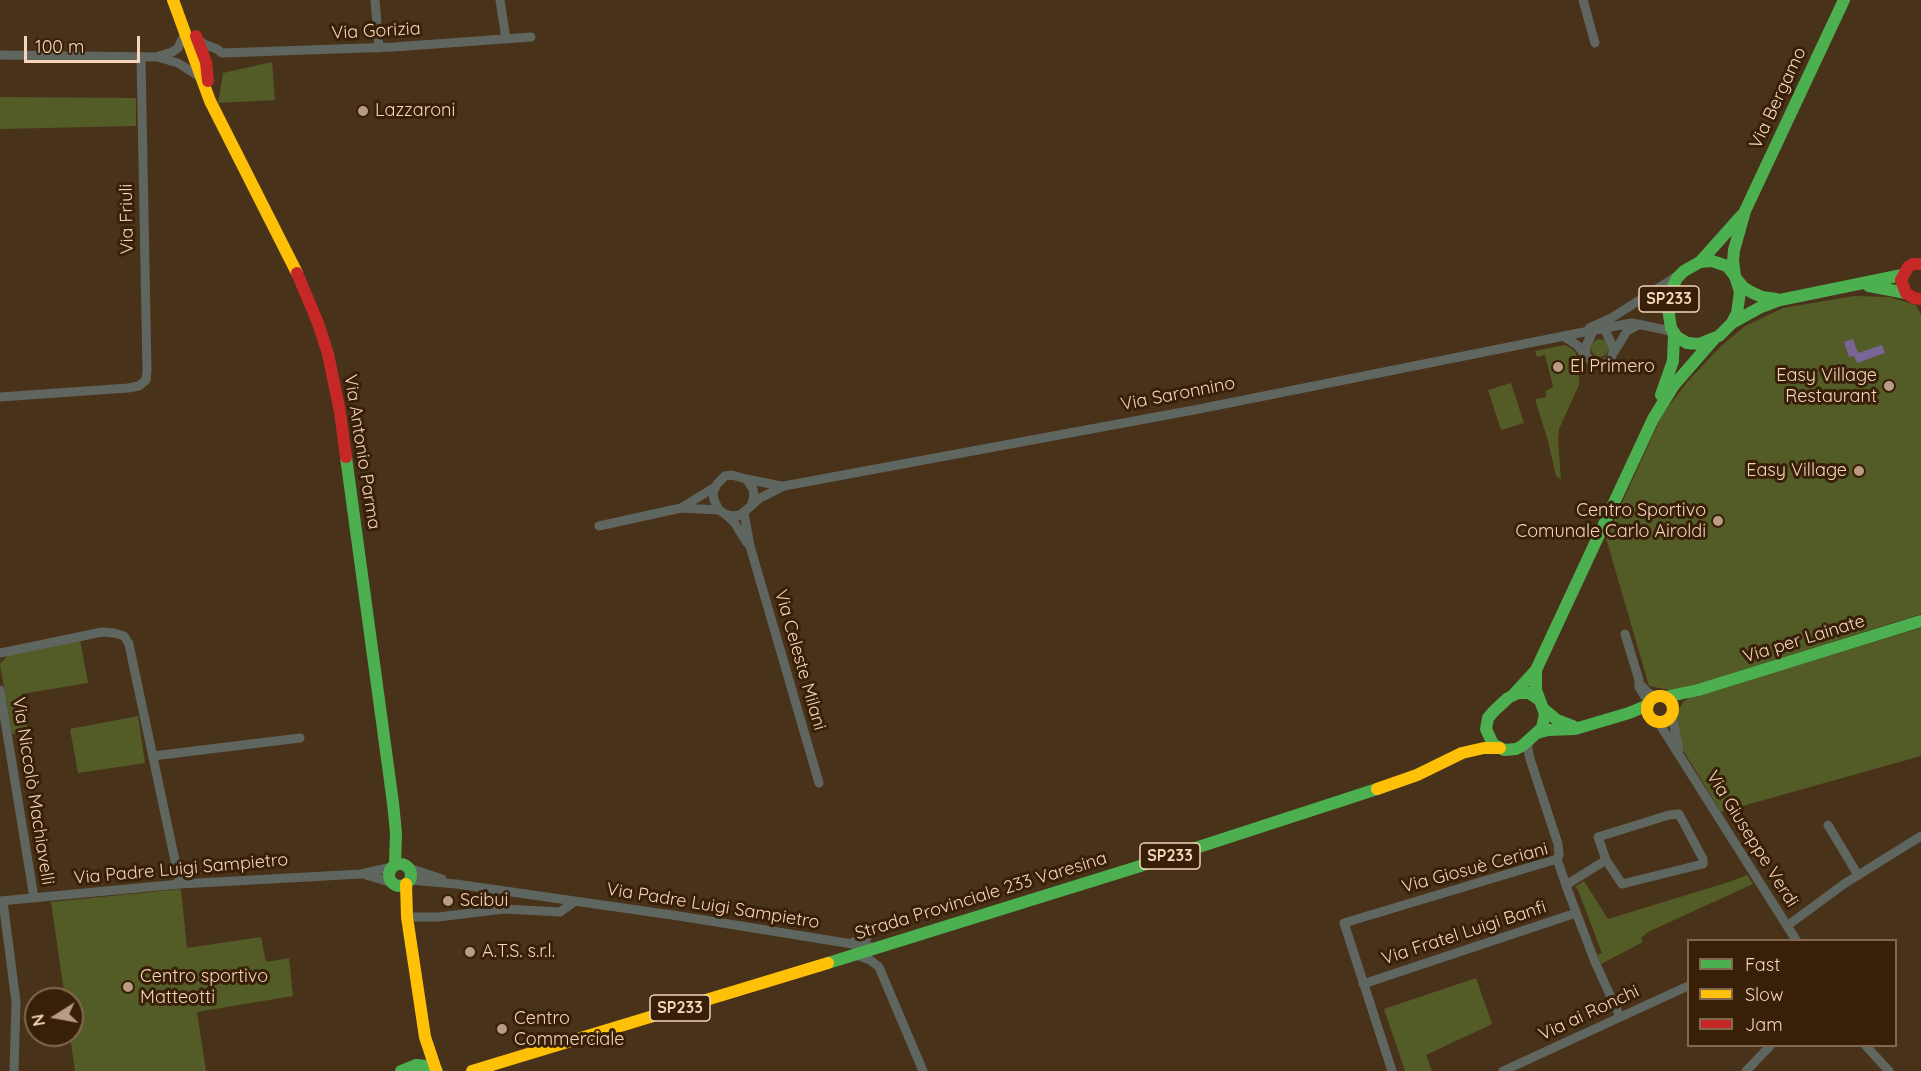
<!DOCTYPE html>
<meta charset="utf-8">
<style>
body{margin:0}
#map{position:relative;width:1921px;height:1071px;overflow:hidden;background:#49321a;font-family:Quicksand,sans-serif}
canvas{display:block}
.legend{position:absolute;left:1687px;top:939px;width:210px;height:108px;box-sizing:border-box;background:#371f08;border:2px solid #836850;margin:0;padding:8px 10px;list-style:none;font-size:18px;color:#f6d5bb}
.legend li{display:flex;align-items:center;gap:12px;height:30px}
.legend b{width:30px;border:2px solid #836850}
.north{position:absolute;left:24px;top:987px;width:60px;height:60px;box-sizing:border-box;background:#371f08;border:2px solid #836850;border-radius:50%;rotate:259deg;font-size:16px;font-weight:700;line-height:24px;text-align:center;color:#f6d5bb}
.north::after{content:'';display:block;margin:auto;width:21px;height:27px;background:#b99c83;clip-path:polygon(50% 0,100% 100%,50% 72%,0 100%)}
.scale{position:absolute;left:24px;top:36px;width:116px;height:27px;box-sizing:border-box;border:3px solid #f6d5bb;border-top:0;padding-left:8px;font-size:18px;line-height:21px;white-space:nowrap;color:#f6d5bb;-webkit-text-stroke:4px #371f08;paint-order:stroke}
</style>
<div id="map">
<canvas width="1921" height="1071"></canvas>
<ul class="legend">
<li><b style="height:8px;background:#4caf50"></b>Fast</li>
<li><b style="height:8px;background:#ffc107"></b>Slow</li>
<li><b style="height:8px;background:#c62828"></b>Jam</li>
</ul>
<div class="north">N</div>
<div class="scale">100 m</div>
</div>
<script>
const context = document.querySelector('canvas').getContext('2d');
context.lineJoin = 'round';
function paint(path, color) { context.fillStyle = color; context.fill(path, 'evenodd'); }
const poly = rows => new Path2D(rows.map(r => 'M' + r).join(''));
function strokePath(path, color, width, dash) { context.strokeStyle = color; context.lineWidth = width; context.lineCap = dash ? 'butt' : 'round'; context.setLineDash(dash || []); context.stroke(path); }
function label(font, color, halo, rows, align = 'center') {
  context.font = font + ' Quicksand,sans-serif'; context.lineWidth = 6; context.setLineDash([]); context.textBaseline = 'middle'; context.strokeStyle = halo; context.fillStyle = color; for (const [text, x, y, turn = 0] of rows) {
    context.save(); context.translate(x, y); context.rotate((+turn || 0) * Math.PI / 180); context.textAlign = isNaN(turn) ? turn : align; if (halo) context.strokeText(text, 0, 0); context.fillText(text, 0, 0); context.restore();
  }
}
paint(poly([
 [272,62,275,100,218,103,223,73],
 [0,97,136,98,136,126,0,129],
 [1854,296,1889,297,1916,305,1921,315,1921,614,1675,691,1649,686,1606,538,1662,415,1688,381,1721,346,1745,326,1783,308],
 '1591 348a9 9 0 1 1 18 0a9 9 0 1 1-18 0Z',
 [1565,345,1571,348,1576,353,1579,375,1579,385,1559,429,1558,439,1561,480,1556,476,1548,441,1535,399,1546,397,1546,391,1553,387,1545,355,1537,357,1535,351],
 [1511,383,1524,423,1501,430,1488,390],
 [1921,628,1921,756,1721,812,1683,750,1677,723,1678,711,1684,701,1691,697],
 [80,640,88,683,22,694,28,732,12,734,0,664,9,654],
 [138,716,145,763,78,773,70,729],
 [1747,875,1753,884,1648,932,1641,938,1643,942,1601,964,1597,955,1602,953,1578,890,1575,887,1584,881,1608,919,1729,882],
 [181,889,187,948,261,937,266,962,289,958,293,996,197,1012,206,1071,75,1071,70,1035,72,1035,72,999,65,999,51,902],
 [1476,978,1492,1024,1426,1055,1432,1071,1405,1071,1384,1009]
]), '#535c27');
paint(poly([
 [1853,339,1858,353,1882,345,1885,353,1857,363,1854,356,1849,357,1844,342]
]), '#7a6597');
strokePath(poly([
 [375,0,379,48],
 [500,0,506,39],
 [1583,0,1595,43],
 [198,39,204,44,217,49,222,53,394,47,531,37],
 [0,55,157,57,178,63,200,77],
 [159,56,172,52,178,48,185,33],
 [1589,328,1613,317,1677,276],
 [1563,336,1577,345,1591,361,1596,364,1603,364,1611,359,1614,349,1603,326],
 [1614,352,1627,331,1640,324],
 [1586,355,1586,346,1595,327],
 [0,397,128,388,139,386,146,380,147,371,141,58],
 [746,479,781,486],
 [751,506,760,498,784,486,1199,409,1579,333,1632,323,1666,330,1674,334],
 [681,508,715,487],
 [744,513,750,546,819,783],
 [725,514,734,522,747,543],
 [599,526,681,508,719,510,725,514,733,516,740,515,751,506,754,496,753,489,746,479,732,475,725,476,717,484,713,493,714,500,719,510],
 [1625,634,1639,680,1639,687,1649,703],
 [0,653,102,632,114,633,124,636,129,644,131,654,180,884],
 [1642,686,1647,692,1656,697],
 [0,690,34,898],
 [1672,716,1679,750],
 [1659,723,1796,940],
 [1528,740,1528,750,1530,759,1558,844,1559,855,1557,859,1568,891,1595,962,1620,1017],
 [153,756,300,738],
 [1828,825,1858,875],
 [409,868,442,879],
 [366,875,393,883],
 [410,880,456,884,679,916,871,947],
 [1566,885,1606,860,1622,884,1703,864,1703,859,1679,814,1669,815,1598,837,1606,860],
 [0,901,180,884,361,874,392,867],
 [3,901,16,1002,14,1071],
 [407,917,438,917,504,909,560,912,574,902],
 [1787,926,1844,884,1921,836],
 [853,942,867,938,870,929],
 [854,954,870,960,879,967,923,1071],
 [1363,984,1576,913],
 [1866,1046,1889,1071],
 [1392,1071,1344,923,1557,859],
 [1503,1071,1688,986],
 [1746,1071,1770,1046]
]), '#5f6660', 9);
strokePath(poly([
 [1712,261,1727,266,1735,276,1740,292,1737,313,1732,323,1719,336,1699,344,1687,343,1677,337,1671,328,1668,308,1670,293,1677,278,1684,271,1700,262,1712,261],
 [1700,262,1742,215],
 [1735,276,1733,261,1734,250,1745,211,1844,0],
 [1735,277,1743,287,1751,292,1762,297,1776,299],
 [1869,286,1906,293],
 [1732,323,1759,308,1780,300,1902,275],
 [1661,395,1673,361,1674,334],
 [346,457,393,803,396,833,395,865],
 [1536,670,1536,690,1545,714,1542,728,1522,746,1516,749,1504,750,1493,744,1486,729,1488,718,1494,711,1508,698,1518,693,1529,693,1538,699],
 [1514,694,1536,670,1653,419,1674,385,1714,339],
 [1665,697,1698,690,1921,621],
 [1545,710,1557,720,1573,726],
 [1537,733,1548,730,1575,729,1629,713,1648,705],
 '389 875a11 11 0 1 1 22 0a11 11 0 1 1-22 0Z',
 [828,963,1134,868,1377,789],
 [401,1071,416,1065,427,1066,437,1071]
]), '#4caf50', 12);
strokePath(poly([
 [173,0,210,101,297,273],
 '1647 709a13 13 0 1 1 26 0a13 13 0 1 1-26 0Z',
 [1377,789,1417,775,1462,753,1484,748,1500,748],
 [406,884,407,917,425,1037,436,1070],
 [472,1071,828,963]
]), '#ffc107', 12);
strokePath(poly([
 [196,36,206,62,208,81],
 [1921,264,1913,264,1908,267,1901,280,1906,293,1914,298,1921,299],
 [297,273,318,323,328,354,340,412,346,457]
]), '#c62828', 12);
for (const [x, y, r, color] of [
 [363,111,6,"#b99c83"],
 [1558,367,6,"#b99c83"],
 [1889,386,6,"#b99c83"],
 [1859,471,6,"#b99c83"],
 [1718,521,6,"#b99c83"],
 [448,901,6,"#b99c83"],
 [470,952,6,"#b99c83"],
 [128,987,6,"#b99c83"],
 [502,1029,6,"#b99c83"]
]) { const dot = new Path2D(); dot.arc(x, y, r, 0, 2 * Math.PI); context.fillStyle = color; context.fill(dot); strokePath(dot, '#371f08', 2); }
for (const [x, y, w] of [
 [1669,299,60],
 [1170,856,60],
 [680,1008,60]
]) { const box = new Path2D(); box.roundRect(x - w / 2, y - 13, w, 26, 4.5); context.fillStyle = '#371f08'; context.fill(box); strokePath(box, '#f6d5bb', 1.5); }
label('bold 16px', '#f6d5bb', null, [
 ["SP233",1669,299],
 ["SP233",1170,856],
 ["SP233",680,1008]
]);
label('18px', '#f6d5bb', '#371f08', [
 ["Via Gorizia",376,31,-3],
 ["Via Bergamo",1778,98,-65],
 ["Via Friuli",127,219,-91],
 ["Via Saronnino",1178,394,-11],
 ["Via Antonio Parma",362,452,81],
 ["Via per Lainate",1804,639,-17],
 ["Via Celeste Milani",800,660,74],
 ["Via Niccolò Machiavelli",33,791,81],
 ["Via Giuseppe Verdi",1752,839,58],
 ["Via Giosuè Ceriani",1475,868,-15],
 ["Via Padre Luigi Sampietro",181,869,-5],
 ["Strada Provinciale 233 Varesina",981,896,-17],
 ["Via Padre Luigi Sampietro",713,906,9],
 ["Via Fratel Luigi Banfi",1464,933,-18],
 ["Via ai Ronchi",1589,1013,-25]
]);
label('18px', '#f6d5bb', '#371f08', [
 ["Lazzaroni",375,111],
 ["El Primero",1570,367],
 ["Easy Village",1877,376,"right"],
 ["Restaurant",1877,397,"right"],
 ["Easy Village",1847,471,"right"],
 ["Centro Sportivo",1706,511,"right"],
 ["Comunale Carlo Airoldi",1706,532,"right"],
 ["Scibui",460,901],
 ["A.T.S. s.r.l.",482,952],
 ["Centro sportivo",140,977],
 ["Matteotti",140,998],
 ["Centro",514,1019],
 ["Commerciale",514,1040]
], 'left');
</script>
